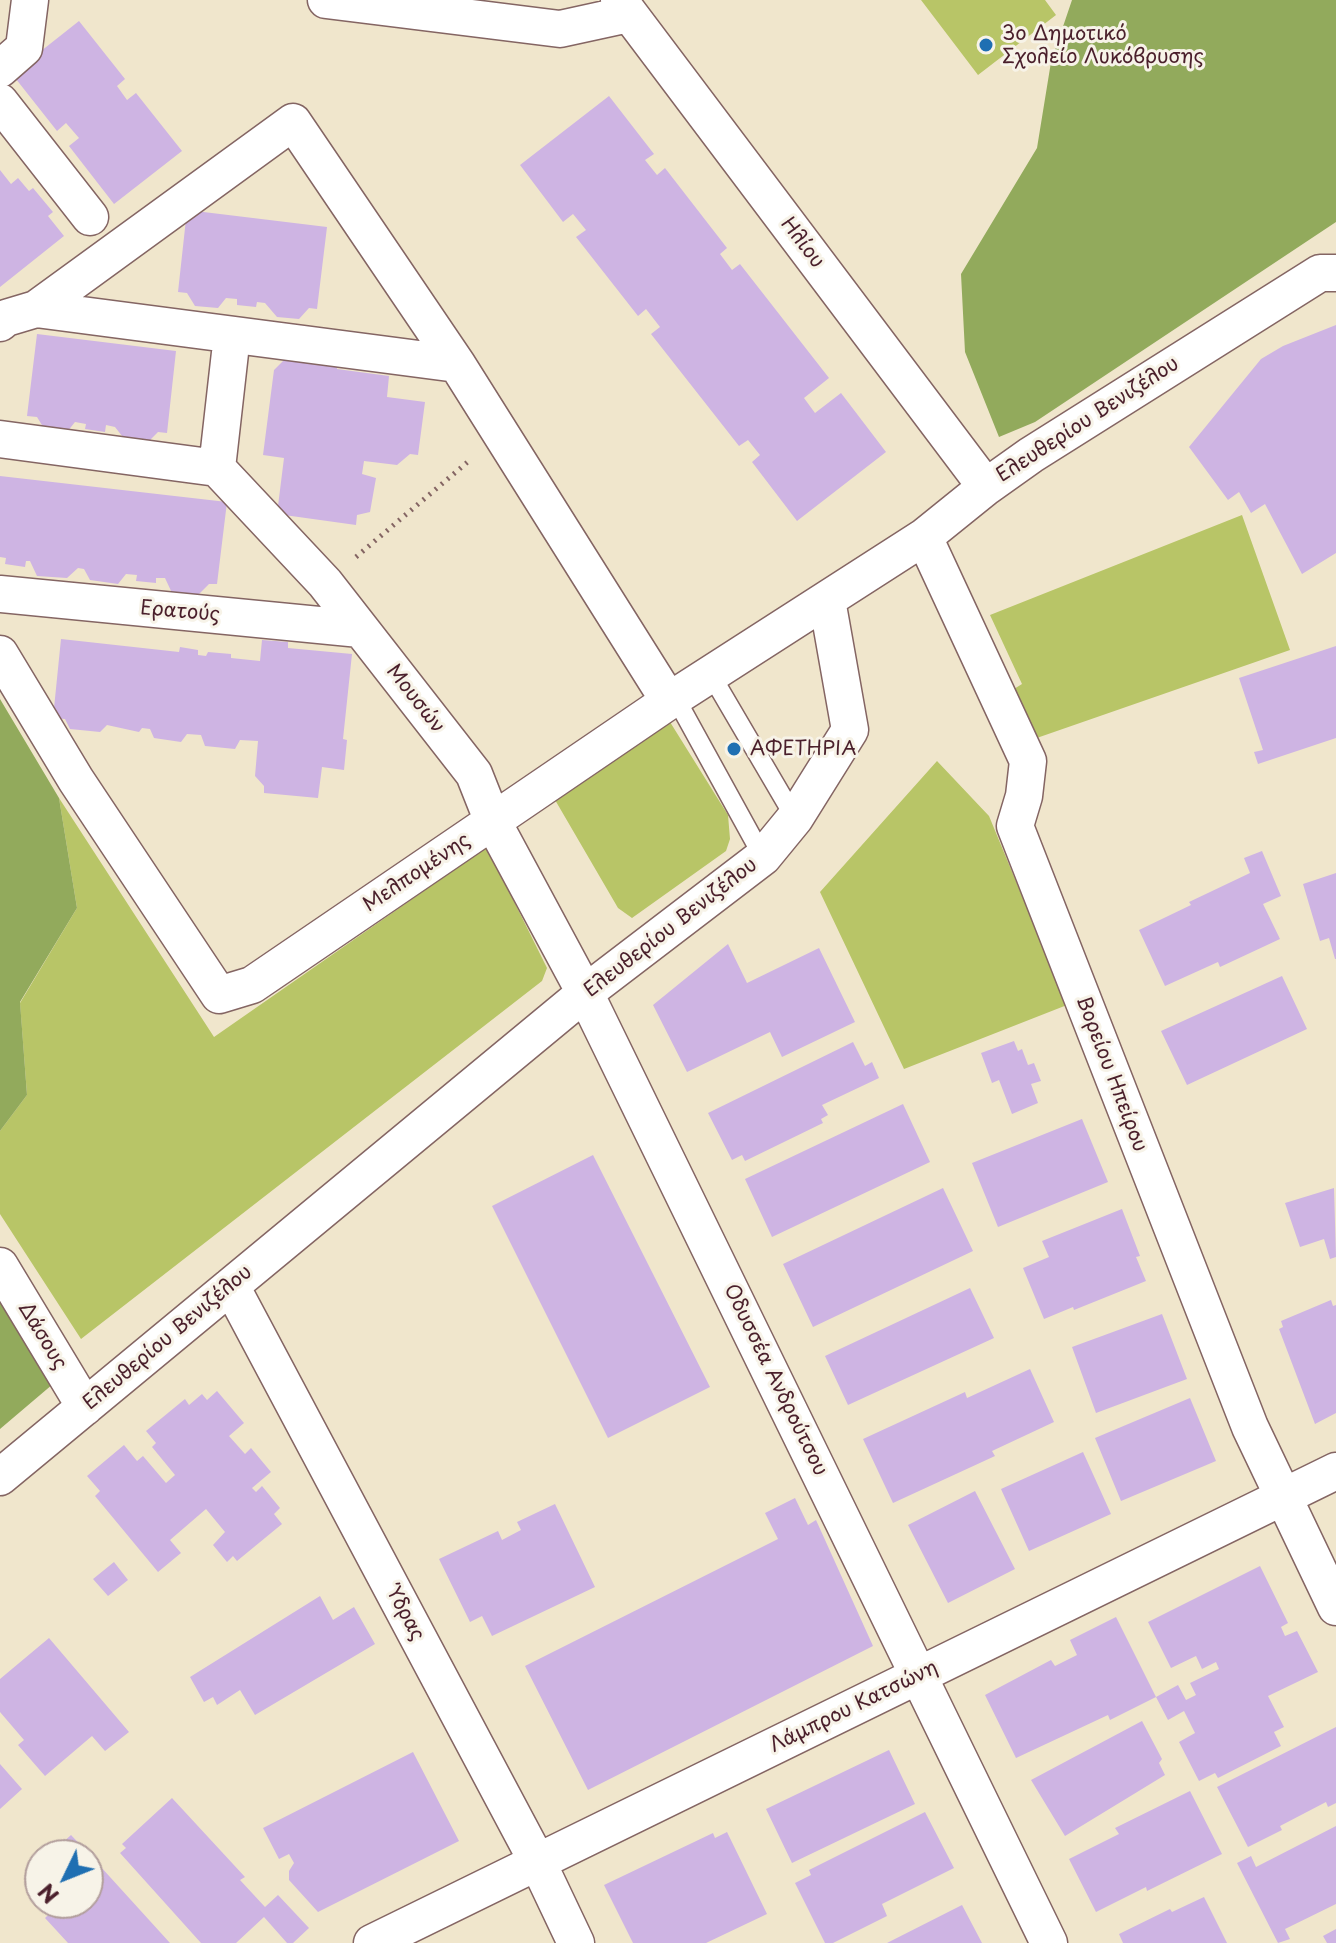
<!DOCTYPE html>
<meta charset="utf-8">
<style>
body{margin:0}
#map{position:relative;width:1336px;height:1943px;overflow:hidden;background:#f0e6cc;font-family:"Playpen Sans",sans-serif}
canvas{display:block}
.north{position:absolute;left:24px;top:1839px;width:80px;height:80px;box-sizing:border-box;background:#f7f3e8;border:2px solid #b29e9c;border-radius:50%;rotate:227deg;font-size:22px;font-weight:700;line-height:32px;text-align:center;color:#4a1f2b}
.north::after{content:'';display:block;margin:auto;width:28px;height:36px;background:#1f6fb2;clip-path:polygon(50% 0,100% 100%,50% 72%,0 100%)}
</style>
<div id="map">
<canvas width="1336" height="1943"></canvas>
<div class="north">N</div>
</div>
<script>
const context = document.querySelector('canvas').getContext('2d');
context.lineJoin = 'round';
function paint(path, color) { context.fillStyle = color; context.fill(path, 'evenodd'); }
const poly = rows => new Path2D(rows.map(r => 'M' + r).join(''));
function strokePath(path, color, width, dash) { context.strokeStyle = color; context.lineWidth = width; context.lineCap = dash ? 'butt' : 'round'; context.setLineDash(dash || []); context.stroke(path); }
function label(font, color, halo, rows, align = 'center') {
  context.font = font + ' "Playpen Sans",sans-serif'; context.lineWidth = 6; context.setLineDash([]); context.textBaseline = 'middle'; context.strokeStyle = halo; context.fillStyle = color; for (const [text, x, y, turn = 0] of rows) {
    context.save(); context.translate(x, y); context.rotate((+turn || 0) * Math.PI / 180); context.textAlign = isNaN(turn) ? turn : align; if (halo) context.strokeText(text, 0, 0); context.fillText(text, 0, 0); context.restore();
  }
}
paint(poly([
 [921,0,1045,0,1056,15,978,75],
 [1242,515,1290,650,1031,740,1014,689,1022,684,990,615],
 [670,722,728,815,730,839,726,851,632,918,618,908,551,793],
 [937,761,989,816,1067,1005,904,1069,820,892],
 [59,798,214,1037,487,847,547,968,542,981,81,1339,0,1214,0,1131,27,1095,20,1003,77,908]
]), '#b8c567');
paint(poly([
 [1072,0,1336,0,1336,222,1035,422,999,437,965,352,961,274,1037,148,1051,62],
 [0,699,59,798,77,908,20,1002,27,1095,0,1131],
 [0,1299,53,1384,0,1429]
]), '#92aa5c');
paint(poly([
 [79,21,125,79,117,86,127,100,136,93,182,151,114,204,69,146,79,138,66,123,57,131,12,74],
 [609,96,654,154,645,160,657,175,665,168,727,248,720,254,732,270,740,264,829,378,804,398,815,413,841,393,886,452,797,521,752,462,760,455,748,440,739,446,651,334,660,327,646,309,638,316,576,237,586,230,573,214,563,222,520,165],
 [0,170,11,184,18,178,29,191,33,188,53,212,48,216,64,236,0,287],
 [187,210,327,227,317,309,309,308,299,319,277,317,265,303,257,302,256,307,237,305,237,299,226,298,218,308,195,306,187,293,178,292],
 [1336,325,1336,553,1302,574,1265,504,1251,513,1239,492,1228,500,1189,447,1261,359,1283,346],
 [37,334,176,351,167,433,158,432,147,443,126,441,115,427,106,425,105,432,85,429,86,424,75,422,67,432,45,430,37,417,27,416],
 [285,359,337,363,337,369,389,376,387,397,425,402,418,455,410,454,397,465,364,461,362,474,376,478,370,512,357,515,356,525,277,514,284,458,263,455,274,370],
 [0,476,227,502,217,584,209,584,198,595,172,593,165,578,156,578,156,583,136,581,137,575,126,574,118,584,90,580,84,569,78,568,67,578,37,576,30,561,26,561,25,567,5,564,6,558,0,557],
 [61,639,179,652,180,647,198,650,198,655,206,656,208,652,231,654,231,658,260,661,262,640,288,642,288,648,352,654,343,739,347,740,344,770,322,767,318,798,264,793,264,786,255,776,258,741,240,740,235,749,205,746,201,735,187,734,181,742,154,738,150,729,142,728,139,732,107,725,100,732,70,729,65,719,53,718],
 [1336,646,1336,738,1258,764,1254,752,1263,750,1239,678],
 [1262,851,1281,896,1263,904,1280,939,1220,967,1218,962,1165,986,1139,930,1191,905,1189,902,1250,873,1244,858],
 [1336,873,1336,959,1335,959,1329,938,1320,941,1303,884],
 [728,944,747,983,819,948,855,1022,782,1057,770,1032,687,1072,653,1005],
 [1282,976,1307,1029,1187,1085,1161,1031],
 [1014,1041,1018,1051,1022,1049,1028,1065,1034,1063,1041,1081,1031,1084,1038,1103,1012,1114,999,1080,992,1083,981,1053],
 [853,1042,865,1066,872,1062,879,1078,822,1105,828,1115,821,1119,823,1123,745,1161,742,1155,732,1160,708,1113],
 [903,1104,930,1162,772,1237,745,1179],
 [1082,1119,1108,1182,998,1227,972,1163],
 [593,1155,710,1387,608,1438,492,1206],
 [943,1188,973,1251,813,1327,783,1264],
 [1334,1188,1336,1257,1330,1259,1324,1239,1300,1247,1285,1203],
 [1122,1209,1140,1256,1136,1257,1146,1281,1074,1310,1073,1307,1044,1319,1023,1268,1049,1257,1042,1241],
 [970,1288,994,1338,848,1405,825,1356],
 [1331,1300,1333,1306,1336,1305,1336,1413,1315,1424,1279,1329,1283,1327,1281,1321],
 [1162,1314,1187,1379,1096,1413,1072,1347],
 [1030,1369,1054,1422,992,1451,995,1456,893,1503,863,1439,965,1392,967,1398],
 [217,1391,244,1423,229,1436,245,1454,251,1448,271,1472,252,1488,256,1492,262,1486,280,1508,274,1514,282,1524,237,1561,233,1556,227,1562,213,1545,225,1532,206,1509,170,1540,181,1553,158,1572,95,1496,100,1491,87,1476,124,1445,137,1461,143,1456,166,1483,175,1475,152,1447,156,1443,146,1431,185,1399,189,1405,202,1394,207,1400],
 [1190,1398,1216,1461,1121,1501,1095,1438],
 [1083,1452,1111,1514,1029,1551,1001,1489],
 [975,1491,1015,1569,948,1603,908,1525],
 [795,1498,808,1525,816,1520,873,1646,588,1790,525,1666,778,1539,765,1513],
 [555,1504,595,1587,492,1636,482,1616,470,1622,439,1559,498,1531,502,1540,521,1530,517,1522],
 [114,1562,128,1580,108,1596,93,1579],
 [1260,1566,1288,1623,1281,1627,1285,1636,1297,1631,1318,1672,1268,1696,1284,1727,1274,1732,1281,1746,1218,1778,1215,1773,1199,1781,1179,1742,1195,1733,1184,1711,1168,1720,1156,1697,1178,1685,1186,1700,1196,1695,1190,1683,1219,1669,1216,1662,1202,1669,1196,1656,1171,1668,1148,1622],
 [320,1596,333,1620,354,1607,375,1644,255,1715,240,1690,217,1705,213,1697,204,1702,190,1677],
 [1116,1617,1156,1697,1110,1720,1108,1715,1016,1758,985,1695,1051,1660,1055,1666,1077,1655,1070,1640],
 [49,1638,129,1732,105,1751,92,1736,45,1776,18,1745,24,1740,0,1712,0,1679],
 [1142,1721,1162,1759,1159,1763,1165,1775,1065,1836,1031,1780],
 [1336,1727,1336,1803,1328,1807,1326,1802,1280,1826,1282,1830,1248,1847,1217,1787],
 [889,1750,915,1804,792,1863,766,1809],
 [413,1752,459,1841,318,1912,289,1880,289,1871,294,1863,289,1854,279,1859,263,1828],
 [0,1764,22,1789,0,1809],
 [1190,1791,1222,1854,1147,1891,1146,1887,1096,1912,1069,1859,1119,1834,1115,1828],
 [172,1798,245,1877,240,1880,265,1907,278,1895,309,1928,293,1943,287,1943,264,1917,236,1943,201,1943,120,1853,126,1848,122,1844],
 [925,1812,954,1868,882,1904,887,1916,833,1943,825,1943,795,1883,811,1875,809,1870],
 [1336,1826,1336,1904,1285,1929,1290,1939,1278,1943,1237,1863,1251,1856,1256,1867],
 [727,1832,767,1914,706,1943,633,1943,604,1885,713,1833,715,1838],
 [71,1835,90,1855,170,1943,68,1943,45,1918,61,1903,88,1903,88,1855,49,1855],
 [40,1863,40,1881,31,1871],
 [1204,1897,1227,1943,1123,1943,1119,1934,1170,1909,1172,1912],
 [962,1905,982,1943,887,1943],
 [1336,1929,1336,1943,1327,1943,1323,1936]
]), '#ceb4e3');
const lane = poly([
 [710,673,795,818],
 [675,697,763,857]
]);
const street = poly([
 [326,0,560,29,629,14],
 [619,0,986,487],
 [0,69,24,48,30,0],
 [0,102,90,217],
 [36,309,293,122,457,364],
 [0,323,6,318,36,309,457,364,669,701],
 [0,439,217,468,325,583,474,774,493,822,585,993,1049,1943],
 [217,468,232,335],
 [924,537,1028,761,1024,796,1015,826,1250,1427,1336,1607],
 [0,594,360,629],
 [0,654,76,780,219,995,252,985,675,697,924,537,986,487,1031,455,1320,273,1336,273],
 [0,1266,85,1407],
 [231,1286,538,1863,576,1943],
 [0,1477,585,993,763,857,795,818,850,730,827,600],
 [372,1943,1336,1471]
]);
strokePath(lane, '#846563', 21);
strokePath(street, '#846563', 39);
strokePath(poly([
 [356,557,470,460]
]), '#846563', 5, [2, 6]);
strokePath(lane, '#fff', 18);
strokePath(street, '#fff', 36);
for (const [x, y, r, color] of [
 [986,45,8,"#1f6fb2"],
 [734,749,8,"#1f6fb2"]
]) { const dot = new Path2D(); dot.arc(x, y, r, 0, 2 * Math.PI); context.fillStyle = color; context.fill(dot); strokePath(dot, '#f7f3e8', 3); }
label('20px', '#4a1f2b', '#f7f3e8', [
 ["3ο Δημοτικό",1002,34],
 ["Σχολείο Λυκόβρυσης",1002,57],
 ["ΑΦΕΤΗΡΙΑ",750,749]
], 'left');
label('20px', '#4a1f2b', '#f7f3e8', [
 ["Ηλίου",802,243,53],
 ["Ελευθερίου Βενιζέλου",1088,420,-33],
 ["Ερατούς",180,612,5],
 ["Μουσών",415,699,52],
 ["Μελπομένης",417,873,-34],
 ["Ελευθερίου Βενιζέλου",671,928,-38],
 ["Βορείου Ηπείρου",1111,1074,69],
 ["Δάσους",42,1336,59],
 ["Ελευθερίου Βενιζέλου",168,1338,-40],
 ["Οδυσσέα Ανδρούτσου",775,1380,64],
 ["Ύδρας",405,1614,62],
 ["Λάμπρου Κατσώνη",854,1707,-26]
]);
</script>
